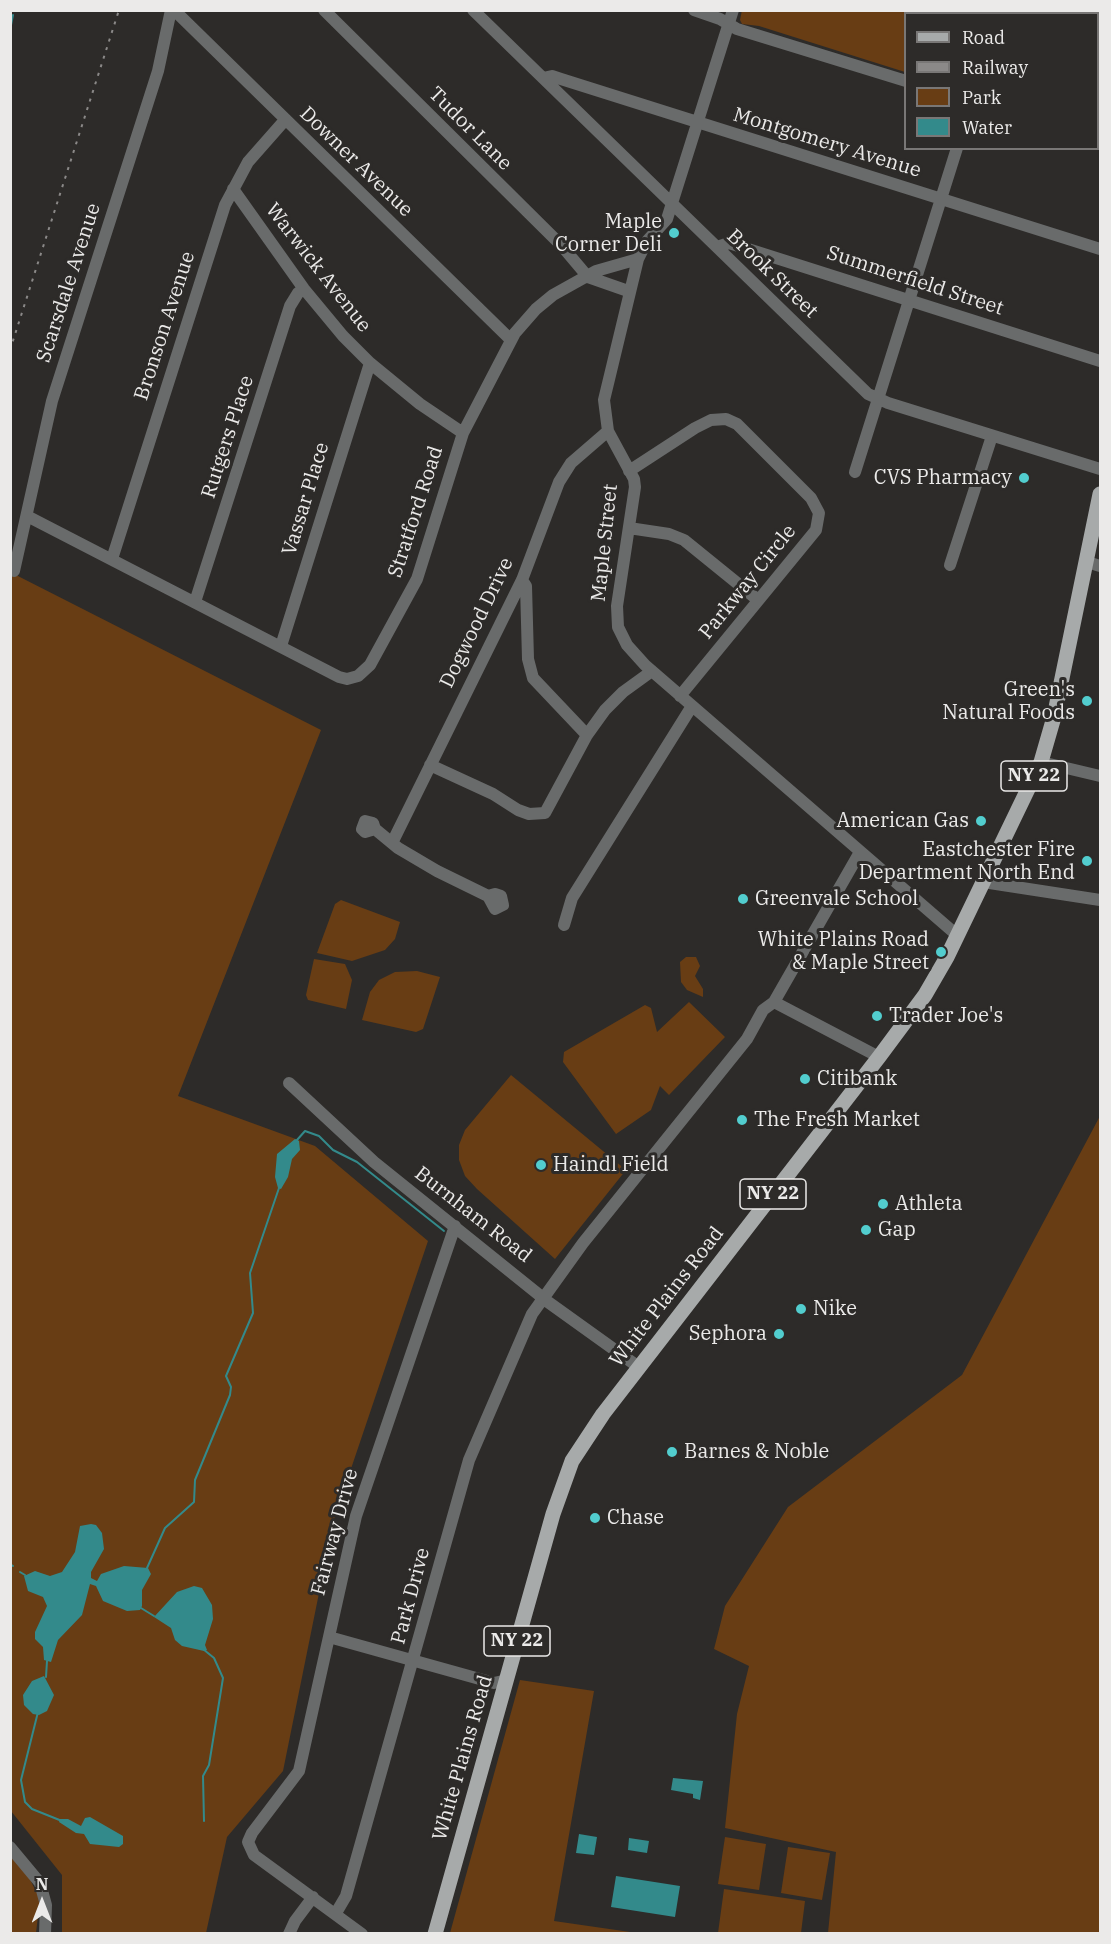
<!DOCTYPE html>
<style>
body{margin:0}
#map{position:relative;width:1111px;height:1944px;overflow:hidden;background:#2d2b29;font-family:"IBM Plex Serif",serif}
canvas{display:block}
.frame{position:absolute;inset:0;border:12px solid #ebeae9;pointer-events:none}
.legend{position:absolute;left:904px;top:12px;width:195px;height:138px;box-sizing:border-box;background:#2d2b29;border:2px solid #797776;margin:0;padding:8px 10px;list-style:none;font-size:18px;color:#ebeae9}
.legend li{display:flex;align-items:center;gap:12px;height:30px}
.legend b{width:30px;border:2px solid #797776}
.north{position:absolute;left:12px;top:1872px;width:60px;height:60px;-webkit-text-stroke:4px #2d2b29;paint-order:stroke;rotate:0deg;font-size:16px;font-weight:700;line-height:24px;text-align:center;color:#ebeae9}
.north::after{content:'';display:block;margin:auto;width:21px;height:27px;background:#ebeae9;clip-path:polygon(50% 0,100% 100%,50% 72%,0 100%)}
</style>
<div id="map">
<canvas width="1111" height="1944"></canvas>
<div class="frame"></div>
<ul class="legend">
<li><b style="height:8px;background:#a7aaaa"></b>Road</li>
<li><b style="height:8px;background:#8b8988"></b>Railway</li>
<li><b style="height:16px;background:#683d14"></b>Park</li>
<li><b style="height:16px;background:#338a8b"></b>Water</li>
</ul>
<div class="north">N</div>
</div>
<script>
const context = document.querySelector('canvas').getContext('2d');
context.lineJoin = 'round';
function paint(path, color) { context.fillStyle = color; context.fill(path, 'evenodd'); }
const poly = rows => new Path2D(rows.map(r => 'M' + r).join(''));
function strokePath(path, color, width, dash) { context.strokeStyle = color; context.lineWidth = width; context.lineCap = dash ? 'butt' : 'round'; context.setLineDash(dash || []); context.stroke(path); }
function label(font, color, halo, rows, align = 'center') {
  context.font = font + ' "IBM Plex Serif",serif'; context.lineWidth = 6; context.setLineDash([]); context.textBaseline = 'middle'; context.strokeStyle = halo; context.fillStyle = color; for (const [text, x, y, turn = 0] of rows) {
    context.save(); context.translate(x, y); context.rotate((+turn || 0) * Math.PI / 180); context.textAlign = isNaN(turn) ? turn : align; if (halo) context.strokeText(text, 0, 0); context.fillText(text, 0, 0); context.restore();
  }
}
paint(poly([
 [742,10,996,11,995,14,906,14,905,72,759,26,742,24,740,20],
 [10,572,321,730,178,1096,315,1146,428,1241,334,1519,283,1771,227,1837,206,1933,62,1933,62,1875,11,1811],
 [341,900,400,922,395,939,385,950,352,961,317,953,335,904],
 [686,957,696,957,700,966,695,976,703,989,703,997,687,990,681,982,680,962],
 [314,959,345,964,352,980,346,1009,308,1000,306,995],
 [417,971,440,977,423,1029,416,1032,362,1020,370,992,379,980,395,972],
 [689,1002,725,1037,669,1095,660,1086,651,1110,616,1134,563,1062,564,1052,645,1005,651,1008,657,1032],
 [511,1075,626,1170,555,1259,477,1189,465,1176,459,1160,459,1145,465,1130],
 [1100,1116,1100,1933,828,1933,836,1852,725,1828,737,1714,749,1666,714,1649,725,1606,788,1507,962,1375],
 [520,1680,594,1691,554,1921,637,1933,450,1933],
 [725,1837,766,1844,759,1890,718,1884],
 [788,1847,830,1853,822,1900,781,1893],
 [10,1855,26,1872,40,1899,36,1933,11,1933],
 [724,1889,805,1901,801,1933,718,1933]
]), '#683d14');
paint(poly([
 [295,1139,299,1141,300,1150,292,1159,288,1177,281,1189,278,1188,275,1177,277,1154],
 [91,1524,96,1525,102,1533,104,1549,91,1572,91,1578,97,1581,101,1574,124,1566,148,1568,151,1574,142,1590,142,1606,140,1610,127,1611,103,1601,96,1586,90,1584,82,1615,58,1640,51,1662,44,1660,43,1647,35,1639,35,1632,47,1606,43,1597,28,1591,24,1576,35,1571,50,1576,62,1572,75,1552,80,1526],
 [194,1586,202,1588,212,1605,213,1619,205,1645,207,1650,204,1651,182,1646,175,1640,171,1628,154,1617,177,1592],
 [44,1676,54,1695,47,1711,39,1715,33,1714,24,1705,23,1695,32,1681],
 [673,1778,703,1781,700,1800,693,1798,693,1794,671,1790],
 [90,1817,123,1836,123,1844,119,1847,90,1844,84,1834,76,1833,59,1822,60,1819,68,1819,81,1826,85,1818],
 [579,1834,597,1837,594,1855,576,1853],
 [629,1838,649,1841,647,1853,628,1850],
 [616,1876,680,1886,675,1917,611,1907]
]), '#338a8b');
strokePath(poly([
 [10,30,13,15],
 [297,1140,305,1131,319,1136,333,1150,357,1162,444,1231],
 [10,1564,13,1566],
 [147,1568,165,1528,194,1502,195,1480,230,1395,231,1387,226,1376,253,1313,250,1273,279,1188],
 [20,1572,25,1575],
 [141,1608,154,1616],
 [203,1649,214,1658,223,1678,209,1765,203,1776,204,1821],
 [46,1677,47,1661],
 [38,1712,21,1780,25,1802,32,1809,62,1821]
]), '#338a8b', 2);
strokePath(poly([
 [174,10,511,340],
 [324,10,561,245,588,277],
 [473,10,868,394,888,403,1100,469],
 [694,10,720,19,737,29,906,81],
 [733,10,667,219,647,241,638,259,604,400,608,431,634,479,635,487,617,606,618,627,627,645,645,665,958,936],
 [1045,10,1054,14],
 [999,14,1000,10],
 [1099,28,1100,23],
 [543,78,552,76,561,79,1100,249],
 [1098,138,1100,139],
 [233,189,304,289,343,336,370,363,420,404,463,433],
 [717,247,729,243,1100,361],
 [588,277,628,291],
 [629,471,695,428,711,420,726,419,737,424,811,498,819,513,816,530,680,696],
 [855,472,957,148],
 [27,516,339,677,347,679,358,676,370,665,417,579,463,433,515,333,536,309,553,295,596,271,638,259],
 [629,528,669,534,684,540,758,600],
 [112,559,225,205,248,162,285,120],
 [1087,562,1100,566],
 [950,565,992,436],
 [14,571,52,401,158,71,171,10],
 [522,580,526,586,528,659,533,678,587,735],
 [195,602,290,306,298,293,304,289],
 [281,646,370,363],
 [1041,762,1100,776],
 [430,765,493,794,518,810,529,814,545,813,587,735,605,710,623,692,652,671],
 [375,829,365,832,362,829,365,821,373,823,375,829,398,848,437,871,488,896,495,909,503,905,501,896,495,894,488,896],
 [392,843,522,580,559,482,571,463,608,431],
 [983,882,1100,900],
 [564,925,572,898,692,706],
 [774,1002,879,1057],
 [289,1083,374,1162,548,1302,640,1368],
 [329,1637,494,1683,507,1680],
 [10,1847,40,1883,46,1905,45,1934],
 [336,1913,346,1896,469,1460,532,1314,583,1243,747,1039,763,1010,774,1002,860,852],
 [289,1934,295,1921,313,1897],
 [362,1934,254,1855,248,1842,252,1833,299,1771,356,1516,455,1226]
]), '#696b6b', 12);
strokePath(poly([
 [435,1934,553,1514,572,1461,603,1414,879,1057,925,995,947,957,1041,762,1054,717,1100,494]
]), '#a7aaaa', 15);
strokePath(poly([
 [10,350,119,10]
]), '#8b8988', 2, [3, 6]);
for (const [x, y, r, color] of [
 [674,233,6,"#52cdce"],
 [1024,478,6,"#52cdce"],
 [1087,701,6,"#52cdce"],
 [981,821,6,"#52cdce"],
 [1087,861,6,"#52cdce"],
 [743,899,6,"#52cdce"],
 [941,952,6,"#52cdce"],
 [877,1016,6,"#52cdce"],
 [805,1079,6,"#52cdce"],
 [742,1120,6,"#52cdce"],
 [541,1165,6,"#52cdce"],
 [883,1204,6,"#52cdce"],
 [866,1230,6,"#52cdce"],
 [801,1309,6,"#52cdce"],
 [779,1334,6,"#52cdce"],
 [672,1452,6,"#52cdce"],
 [595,1518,6,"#52cdce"]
]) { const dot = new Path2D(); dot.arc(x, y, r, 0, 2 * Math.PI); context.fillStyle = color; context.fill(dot); strokePath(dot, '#2d2b29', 2); }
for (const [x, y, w] of [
 [1034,776,66],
 [773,1194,66],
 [517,1641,66]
]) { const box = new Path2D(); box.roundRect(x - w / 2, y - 15, w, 30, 4.5); context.fillStyle = '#2d2b29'; context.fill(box); strokePath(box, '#ebeae9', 1.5); }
label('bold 18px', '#ebeae9', null, [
 ["NY 22",1034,776],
 ["NY 22",773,1194],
 ["NY 22",517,1641]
]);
label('20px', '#ebeae9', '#2d2b29', [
 ["Tudor Lane",470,129,45],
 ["Montgomery Avenue",827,143,17],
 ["Downer Avenue",356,162,44],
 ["Warwick Avenue",318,268,52],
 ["Brook Street",772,274,44],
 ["Summerfield Street",915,281,18],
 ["Scarsdale Avenue",69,283,-72],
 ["Bronson Avenue",165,326,-72],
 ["Rutgers Place",228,437,-72],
 ["Vassar Place",306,499,-73],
 ["Stratford Road",416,512,-72],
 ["Maple Street",605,543,-84],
 ["Parkway Circle",748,582,-51],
 ["Dogwood Drive",477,623,-64],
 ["Burnham Road",473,1215,38],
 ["White Plains Road",667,1297,-52],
 ["Fairway Drive",335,1532,-75],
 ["Park Drive",411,1596,-75],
 ["White Plains Road",463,1758,-74]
]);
label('20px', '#ebeae9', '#2d2b29', [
 ["Maple",662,222,"right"],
 ["Corner Deli",662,245,"right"],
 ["CVS Pharmacy",1012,478,"right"],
 ["Green's",1075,690,"right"],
 ["Natural Foods",1075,713,"right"],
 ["American Gas",969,821,"right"],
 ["Eastchester Fire",1075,850,"right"],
 ["Department North End",1075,873,"right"],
 ["Greenvale School",755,899],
 ["White Plains Road",929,940,"right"],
 ["& Maple Street",929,963,"right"],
 ["Trader Joe's",889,1016],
 ["Citibank",817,1079],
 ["The Fresh Market",754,1120],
 ["Haindl Field",553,1165],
 ["Athleta",895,1204],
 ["Gap",878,1230],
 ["Nike",813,1309],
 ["Sephora",767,1334,"right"],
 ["Barnes & Noble",684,1452],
 ["Chase",607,1518]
], 'left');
</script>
